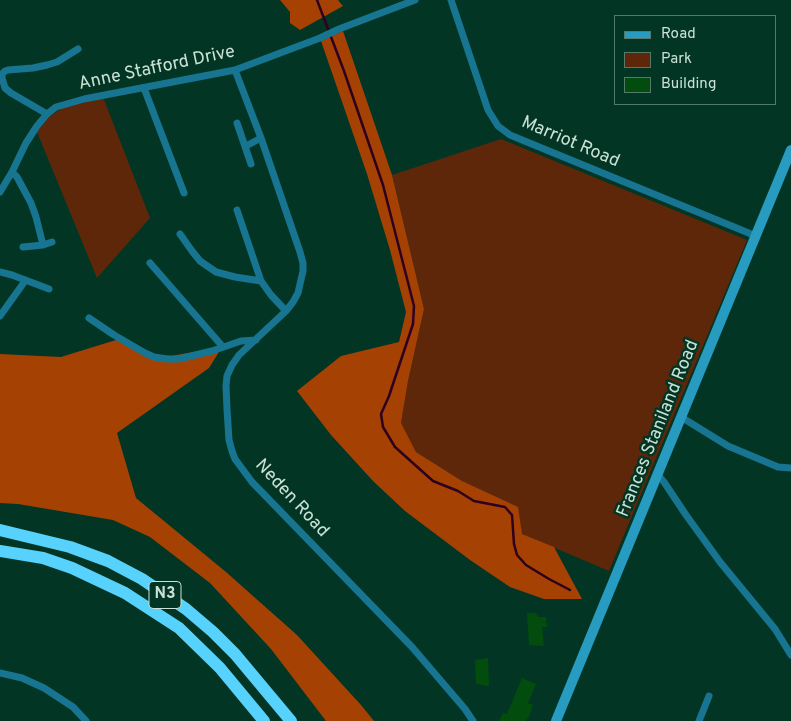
<!DOCTYPE html>
<style>
body{margin:0}
#map{position:relative;width:791px;height:721px;overflow:hidden;background:#033524;font-family:Overpass,sans-serif}
canvas{display:block}
.legend{position:absolute;left:614px;top:15px;width:162px;height:90px;box-sizing:border-box;background:#033524;border:1px solid #537a6b;margin:0;padding:6px 9px;list-style:none;font-size:15px;color:#cae2d6}
.legend li{display:flex;align-items:center;gap:10px;height:25px}
.legend b{width:25px;border:1px solid #537a6b}
</style>
<div id="map">
<canvas width="791" height="721"></canvas>
<ul class="legend">
<li><b style="height:6px;background:#279bc0"></b>Road</li>
<li><b style="height:14px;background:#5e270a"></b>Park</li>
<li><b style="height:14px;background:#024d0d"></b>Building</li>
</ul>
</div>
<script>
const context = document.querySelector('canvas').getContext('2d');
context.lineJoin = 'round';
function paint(path, color) { context.fillStyle = color; context.fill(path, 'evenodd'); }
const poly = rows => new Path2D(rows.map(r => 'M' + r).join(''));
function strokePath(path, color, width, dash) { context.strokeStyle = color; context.lineWidth = width; context.lineCap = dash ? 'butt' : 'round'; context.setLineDash(dash || []); context.stroke(path); }
function label(font, color, halo, rows, align = 'center') {
  context.font = font + ' Overpass,sans-serif'; context.lineWidth = 5; context.setLineDash([]); context.textBaseline = 'middle'; context.strokeStyle = halo; context.fillStyle = color; for (const [text, x, y, turn = 0] of rows) {
    context.save(); context.translate(x, y); context.rotate((+turn || 0) * Math.PI / 180); context.textAlign = isNaN(turn) ? turn : align; if (halo) context.strokeText(text, 0, 0); context.fillText(text, 0, 0); context.restore();
  }
}
paint(poly([
 [103,97,150,218,97,278,37,132,49,117,59,110,70,104],
 [501,139,747,240,609,571,522,534,462,481,416,452,401,423,408,381,424,309,392,175]
]), '#5e270a');
paint(poly([
 [280,0,338,0,343,6,300,30,290,23,290,12],
 [343,31,392,175,424,309,408,381,401,423,416,452,462,481,518,507,522,534,554,547,582,599,544,599,510,587,470,560,405,511,373,481,331,435,297,391,341,356,399,342,406,312,390,250,367,174,321,41],
 [116,340,150,354,171,356,222,347,209,368,117,433,136,498,226,572,297,635,361,705,374,721,326,721,271,649,210,583,150,537,113,520,18,504,0,503,0,354,61,357]
]), '#a54203');
strokePath(poly([
 [317,0,344,71,383,185,414,306,413,324,389,396,381,414,383,427,395,447,433,481,458,491,474,501,505,507,512,515,514,544,517,555,526,565,549,579,570,590]
]), '#2e001f', 2.5);
paint(poly([
 [527,613,535,613,539,617,546,617,547,627,542,627,544,646,529,645],
 [488,658,489,686,476,684,475,660],
 [522,678,536,684,528,703,533,705,529,717,525,721,499,721,503,713,507,714]
]), '#024d0d');
strokePath(poly([
 [451,0,488,110,498,126,510,135,756,236],
 [235,70,261,138,300,252,303,263,303,271,298,293,293,302,286,311,239,355,232,365,227,376,226,386,227,409,229,440,232,451,235,459,252,482,412,647,465,709,473,721],
 [144,88,184,193],
 [47,114,11,93,5,88,2,78,2,74,5,71,8,70,33,68,47,65,57,62,78,49],
 [237,123,251,164],
 [246,146,261,138],
 [12,172,17,177,31,203,36,217,43,245],
 [0,192,12,172,26,143,37,126,47,114,56,107,84,99,235,70,320,38,339,29,415,0],
 [237,210,261,281,271,295,286,311],
 [180,234,192,251,200,261,216,272,235,277,261,281],
 [23,247,43,245,52,242],
 [150,263,223,347],
 [0,272,12,275,49,289],
 [0,316,25,281],
 [89,318,114,335,145,353,154,357,167,359,178,359,187,357,212,351,241,341,256,340],
 [681,417,728,446,778,467,791,468],
 [658,475,664,482,686,515,720,562,775,629,791,655],
 [0,673,22,678,44,688,73,707,86,721],
 [699,721,709,696]
]), '#187592', 7);
strokePath(poly([
 [556,721,791,150]
]), '#279bc0', 10);
strokePath(poly([
 [0,530,70,547,108,561,142,579,186,609,213,632,235,654,291,721],
 [0,551,43,558,72,568,125,593,179,628,220,668,264,721]
]), '#57d2fc', 12);
for (const [x, y, w] of [
 [165,595,32]
]) { const box = new Path2D(); box.roundRect(x - w / 2, y - 13.5, w, 27, 4); context.fillStyle = '#033524'; context.fill(box); strokePath(box, '#cae2d6', 1); }
label('bold 16px', '#cae2d6', null, [
 ["N3",165,595]
]);
label('18px', '#cae2d6', '#033524', [
 ["Anne Stafford Drive",157,69,-12],
 ["Marriot Road",570,143,23],
 ["Frances Staniland Road",659,429,-68],
 ["Neden Road",291,499,47]
]);
</script>
